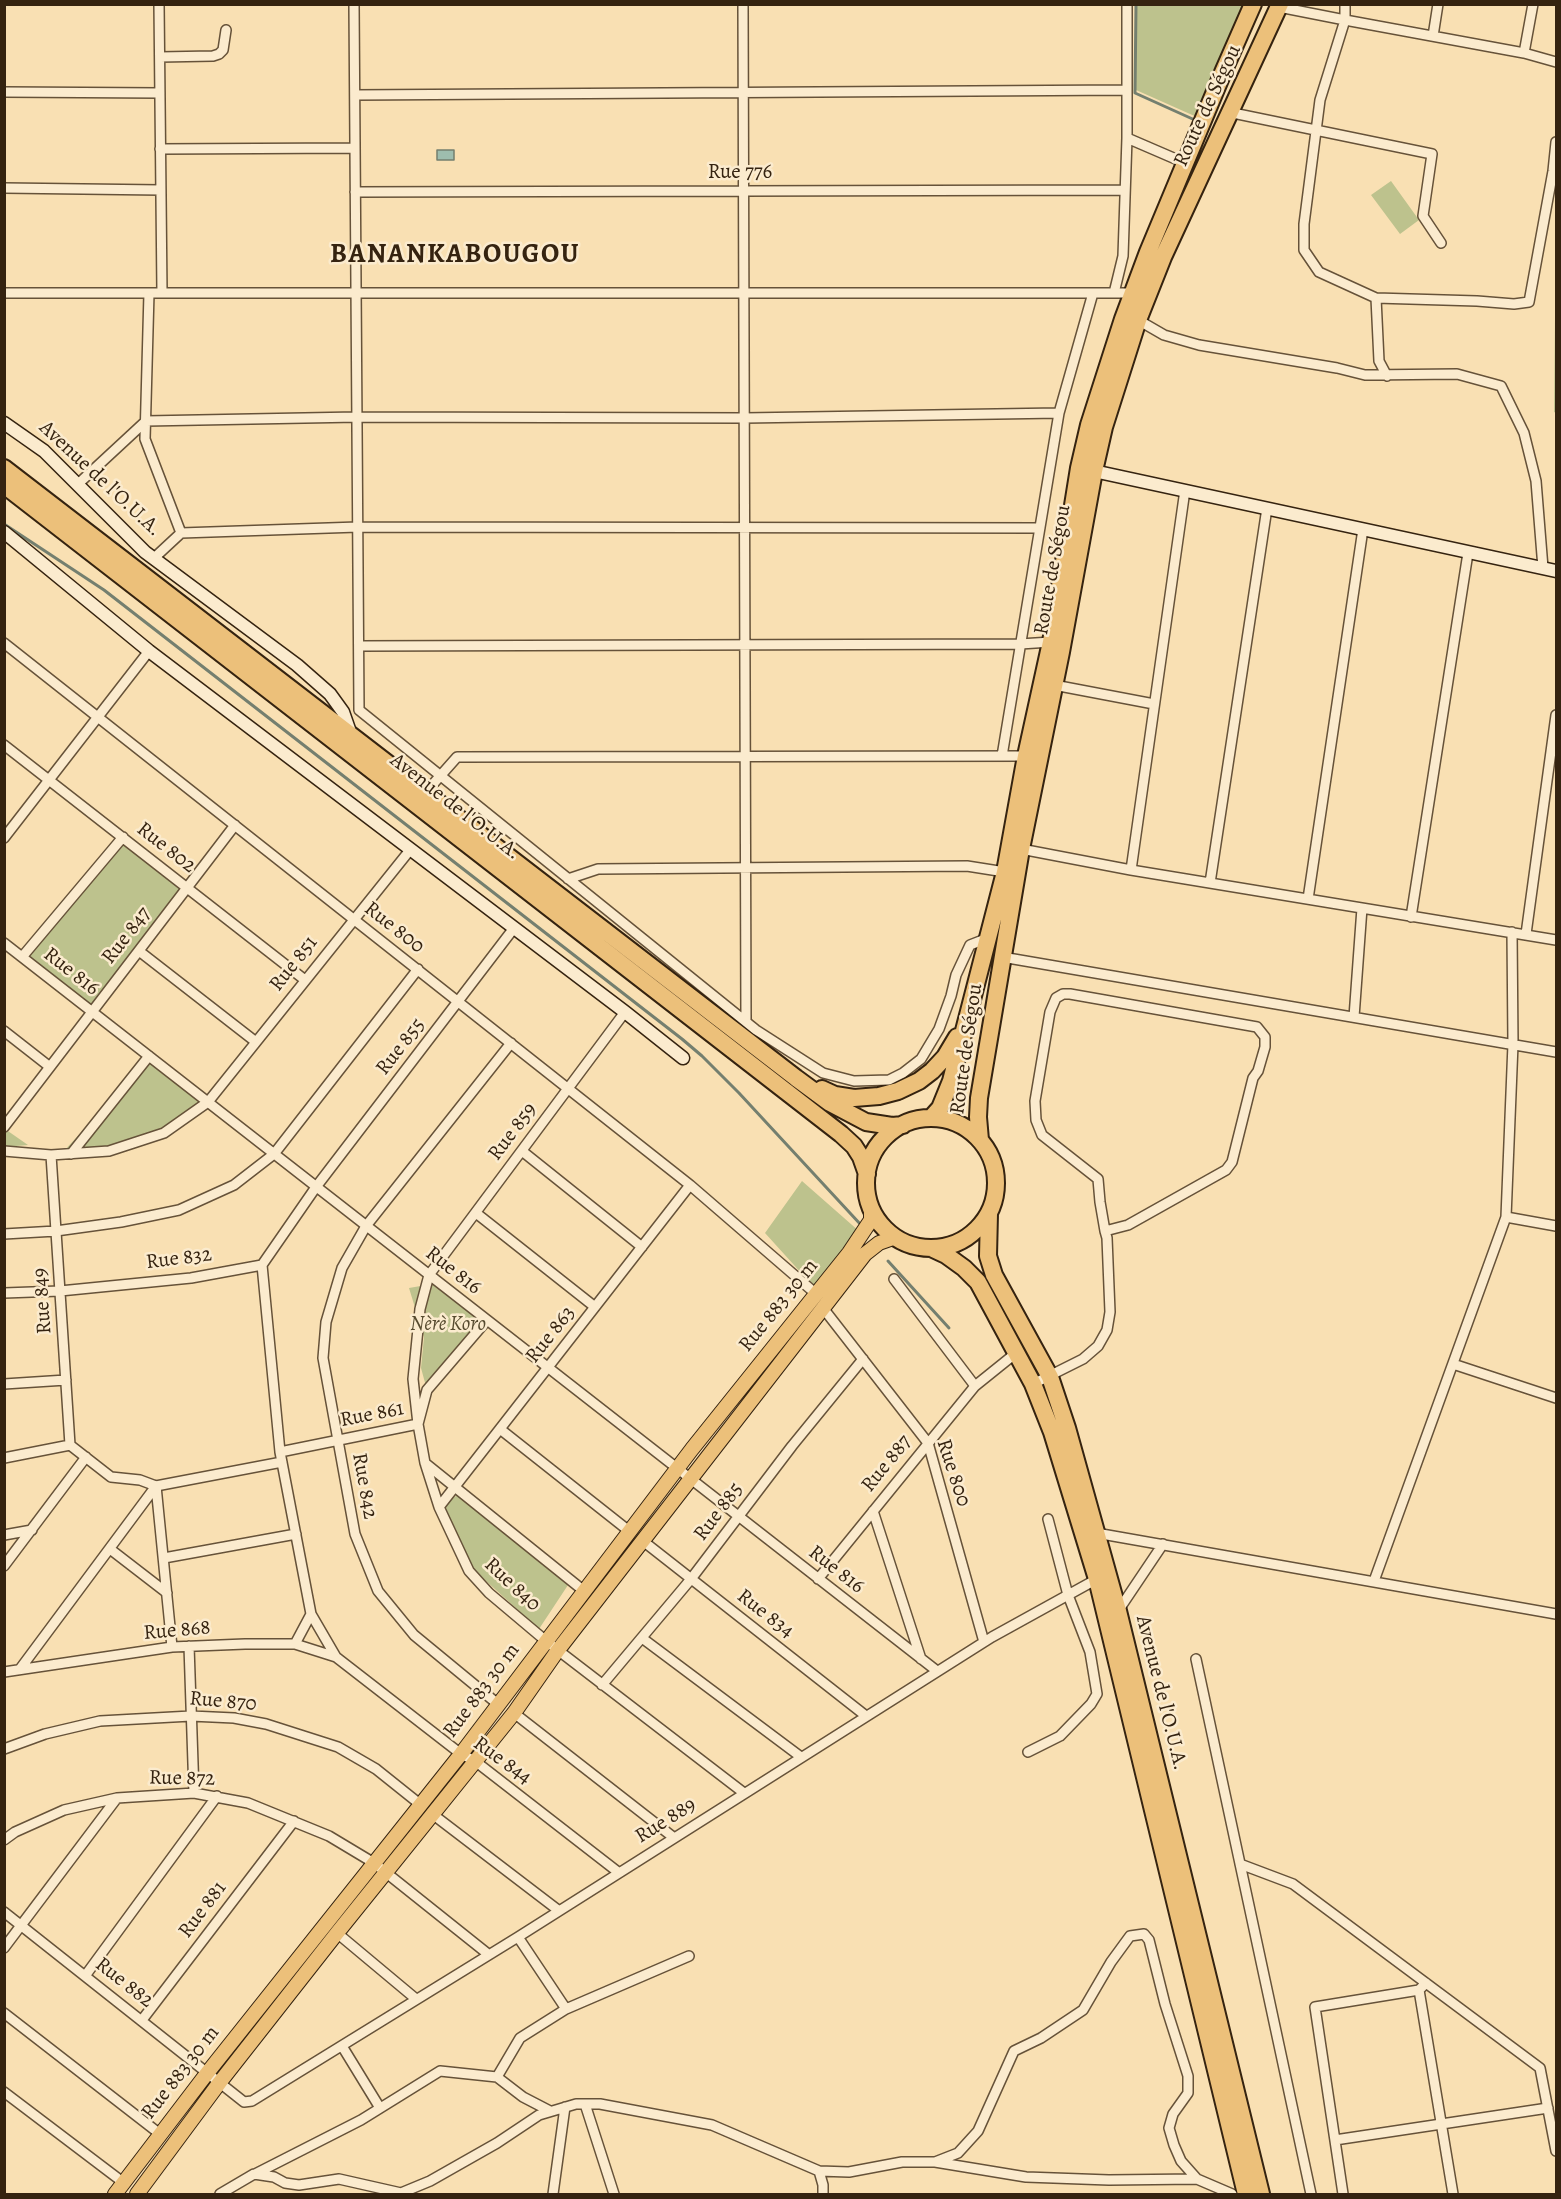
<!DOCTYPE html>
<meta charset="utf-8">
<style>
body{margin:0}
#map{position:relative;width:1561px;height:2199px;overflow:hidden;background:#f9e0b3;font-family:Alegreya,serif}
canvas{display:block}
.frame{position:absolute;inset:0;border:6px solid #352310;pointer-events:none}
</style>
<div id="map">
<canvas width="1561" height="2199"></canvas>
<div class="frame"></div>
</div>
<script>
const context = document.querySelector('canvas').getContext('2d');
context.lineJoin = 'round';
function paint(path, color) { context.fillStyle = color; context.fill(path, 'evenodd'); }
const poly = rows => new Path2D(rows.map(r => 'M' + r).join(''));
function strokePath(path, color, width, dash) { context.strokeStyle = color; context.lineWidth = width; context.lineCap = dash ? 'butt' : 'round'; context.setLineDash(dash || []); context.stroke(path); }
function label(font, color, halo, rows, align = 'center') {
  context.font = font + ' Alegreya,serif'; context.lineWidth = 5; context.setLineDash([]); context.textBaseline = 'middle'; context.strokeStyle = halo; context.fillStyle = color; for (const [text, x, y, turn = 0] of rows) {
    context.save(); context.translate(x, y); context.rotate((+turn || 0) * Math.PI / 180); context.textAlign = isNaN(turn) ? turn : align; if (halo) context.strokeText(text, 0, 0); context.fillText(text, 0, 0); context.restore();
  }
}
paint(poly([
 [1135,5,1247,5,1199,118,1136,90],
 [1391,181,1419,220,1400,234,1371,195],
 [1555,315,1556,315,1556,413,1554,412],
 [123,842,181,888,92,1005,26,957],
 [151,1057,207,1100,163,1131,104,1148,62,1153],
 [5,1129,28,1145,5,1147],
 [802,1181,860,1232,813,1286,765,1233],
 [438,1283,483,1323,427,1390,421,1368,424,1337,409,1288],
 [457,1495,568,1585,539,1629,475,1571,442,1507]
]), '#bdc28d');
const water = poly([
 [437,150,454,150,454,160,437,160,437,150]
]);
paint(water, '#9ebdae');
strokePath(water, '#747f6f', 1.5);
strokePath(poly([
 [1136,4,1135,93,1197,121],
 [4,524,104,590,682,1039,702,1056,739,1093,862,1226],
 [888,1261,949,1328]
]), '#747f6f', 3);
const street = poly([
 [159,4,162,293],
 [354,4,359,710],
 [743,4,746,1022],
 [1345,4,1345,20,1524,53,1556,62],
 [1279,7,1345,20,1320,100,1304,224,1304,250,1319,272,1376,298,1379,361,1387,376],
 [1433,36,1438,4],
 [1524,53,1533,4],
 [160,57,213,56,219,54,223,50,226,30],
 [4,92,160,93],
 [355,95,1127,90],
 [1228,112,1432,154,1423,216,1441,243],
 [1127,138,1185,163],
 [160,149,355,148],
 [4,188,161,190],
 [355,192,1125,190],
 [4,293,1133,293],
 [149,293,145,439,181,533],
 [1114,293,1123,256,1127,138,1127,4],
 [1376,298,1477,301,1514,304,1529,302,1553,171,1556,142],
 [1138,320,1164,335,1199,345,1337,368,1365,375,1457,374,1501,386,1524,433,1536,481,1543,568],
 [78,484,146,421,357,417,745,418,1059,413],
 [153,559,181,533,358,527,1040,528],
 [4,643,690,1185,815,1293],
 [359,646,1020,644,1051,642],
 [1054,685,1154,704],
 [359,710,756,1030,823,1073,854,1081,889,1080,903,1073,921,1059,939,1029,951,996,956,975,970,945,988,938],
 [4,745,305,980],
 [1002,756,1059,413,1093,293],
 [426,792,457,757,1026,756],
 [4,838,149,651],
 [1021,849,1131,870,1556,940],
 [1131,870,1185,490],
 [568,879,598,869,967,866,1005,872],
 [1210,883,1267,508],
 [1308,899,1363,529],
 [1411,917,1468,553],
 [1526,934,1556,715],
 [4,943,937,1671],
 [139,951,256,1042],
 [22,957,123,837],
 [1002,957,1556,1052],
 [625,1012,429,1275,420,1309,413,1379,418,1424,425,1463,439,1507,469,1571,489,1593,546,1641,744,1793],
 [1354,1017,1362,908],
 [4,1031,50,1067],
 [4,1127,235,825],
 [4,1151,51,1155,109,1151,164,1133,208,1102,410,850],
 [522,1151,642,1247],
 [71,1154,149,1056],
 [51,1155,70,1445],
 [476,1213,595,1307],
 [1506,1217,1556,1226],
 [4,1234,56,1231,121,1222,179,1210,234,1185,274,1154,418,969],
 [262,1265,280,1452,311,1614,336,1657],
 [894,1279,975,1386],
 [4,1293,60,1291,191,1278,262,1265,316,1187,514,928],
 [823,1308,928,1443,984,1642],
 [1453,1364,1556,1398],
 [4,1384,66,1380],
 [1033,1384,1083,1359,1098,1346,1107,1330,1110,1312,1107,1238,1105,1231,1100,1202,1098,1179,1042,1135,1036,1120,1035,1101,1050,1012,1056,998,1063,994,1070,994,1257,1027,1265,1037,1265,1047,1258,1071,1253,1078,1232,1162,1226,1170,1128,1225,1105,1231],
 [500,1429,629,1531],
 [280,1452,418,1424,427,1390,487,1320],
 [4,1458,70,1445,111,1477,140,1480,156,1486,282,1462],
 [425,1463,584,1591],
 [156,1486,172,1647],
 [439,1507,690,1185],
 [873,1511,921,1659],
 [1096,1533,1556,1614],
 [4,1535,32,1530],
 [643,1541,866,1716],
 [110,1549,167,1593],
 [164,1558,296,1534],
 [4,1566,86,1457],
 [818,1579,975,1386,1016,1353],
 [1374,1581,1506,1217,1513,1044,1512,932],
 [1118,1611,1163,1544],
 [642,1638,801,1757],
 [295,1644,311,1614],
 [189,1646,194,1793],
 [1196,1659,1311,2194],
 [20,1669,156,1486],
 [4,1672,172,1647,245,1644,295,1644,336,1657,461,1754,475,1761,618,1872],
 [602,1685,691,1579,792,1446,863,1359],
 [499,1705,414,1635,378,1591,355,1534,323,1358,326,1322,342,1268,366,1226,511,1043],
 [514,1713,673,1837],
 [4,1749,45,1734,100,1721,191,1716,234,1718,266,1724,338,1747,376,1769,421,1805],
 [1028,1752,1060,1736,1091,1704,1097,1694,1090,1652,1068,1595,1048,1519],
 [431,1813,558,1910],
 [4,1840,15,1832,64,1810,117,1798,194,1793,248,1803,329,1836,374,1863,488,1954],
 [1240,1864,1293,1884,1540,2068,1556,2151],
 [4,1912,244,2102,252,2101,518,1937,992,1637,1097,1579],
 [337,1933,416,1999],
 [518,1937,566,2009],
 [4,1948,117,1798],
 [85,1976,217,1796],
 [1419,1990,1453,2194],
 [4,2013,160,2134],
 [142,2020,294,1821],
 [342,2046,380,2108],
 [497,2077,520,2038,566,2009,689,1956],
 [4,2092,124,2183],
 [585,2104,614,2194],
 [1335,2140,1548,2108],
 [935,2162,1026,2177,1109,2180,1197,2179],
 [819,2171,823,2185,823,2194],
 [255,2174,361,2120,440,2071,497,2077,523,2097,550,2111],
 [220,2194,254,2174,274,2177,285,2183,299,2185,339,2179,401,2193,430,2181,497,2143,539,2115,576,2104,600,2104,712,2125,819,2171,849,2172,902,2162,935,2162,958,2153,978,2131,1014,2051,1041,2038,1083,2010,1111,1962,1130,1936,1144,1934,1149,1940,1165,2004,1188,2076,1188,2093,1173,2114,1169,2128,1174,2145,1181,2161,1197,2179,1232,2194],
 [553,2194,565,2107],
 [1343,2194,1315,2007,1419,1990,1426,1983]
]);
const secondary = poly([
 [4,423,44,451,145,552,297,665,330,694,343,712,350,732],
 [1089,470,1556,571],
 [4,532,149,651,625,1012,683,1058]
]);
const primary = poly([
 [115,2194,208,2072,461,1754,692,1449,849,1253,871,1220,871,1208],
 [137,2194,220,2082,337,1933,514,1713,558,1650,865,1254,879,1243,896,1237]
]);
const highway = poly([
 [4,468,796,1078,830,1103,866,1122,892,1126,903,1125],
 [4,485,841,1134,854,1146,861,1157,867,1174],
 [822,1089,835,1095,854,1098,879,1096,898,1091,919,1081,932,1071,945,1057,957,1037],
 [931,1118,940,1108,951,1081,1005,872,1026,756,1051,642,1079,468,1089,425,1123,319,1148,252,1224,70,1253,4],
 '866 1183a65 65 0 1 1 130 0a65 65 0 1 1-130 0Z',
 [980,1140,978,1117,979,1098,1021,849,1061,652,1094,471,1104,427,1138,320,1163,257,1280,4],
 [989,1214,988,1256,994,1275,1050,1377,1067,1428,1118,1611,1261,2194],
 [931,1248,946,1255,964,1268,978,1282,1033,1384,1052,1432,1097,1579,1246,2194]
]);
strokePath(street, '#665239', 12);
strokePath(secondary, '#352310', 15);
strokePath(primary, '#352310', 16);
strokePath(highway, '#352310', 20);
strokePath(street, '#fbebce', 9);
strokePath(secondary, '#fbebce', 12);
strokePath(primary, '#ecc07a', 14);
strokePath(highway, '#ecc07a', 16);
label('21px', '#352310', '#fbebce', [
 ["Route de Ségou",1208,106,-65],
 ["Rue 776",740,173],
 ["Avenue de l'O.U.A.",100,479,43],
 ["Route de Ségou",1053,570,-80],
 ["Avenue de l'O.U.A.",455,807,38],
 ["Rue 802",166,848,38],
 ["Rue 800",394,928,38],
 ["Rue 847",127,936,-52],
 ["Rue 851",294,964,-52],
 ["Rue 816",71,972,38],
 ["Rue 855",401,1047,-52],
 ["Route de Ségou",967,1049,-82],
 ["Rue 859",513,1132,-53],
 ["Rue 832",179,1259,-7],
 ["Rue 816",453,1271,38],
 ["Rue 849",43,1301,-94],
 ["Rue 883 30 m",779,1306,-51],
 ["Rue 863",551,1335,-52],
 ["Rue 861",372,1415,-11],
 ["Rue 887",887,1464,-51],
 ["Rue 800",953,1473,72],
 ["Rue 842",364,1486,80],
 ["Rue 885",719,1512,-53],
 ["Rue 816",836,1570,38],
 ["Rue 840",512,1585,43],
 ["Rue 834",765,1614,38],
 ["Rue 868",177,1631,-5],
 ["Rue 883 30 m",482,1691,-53],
 ["Avenue de l'O.U.A.",1161,1693,76],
 ["Rue 870",223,1702,5],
 ["Rue 844",502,1761,36],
 ["Rue 872",182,1779,1],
 ["Rue 889",666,1821,-32],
 ["Rue 881",203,1910,-53],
 ["Rue 882",124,1983,38],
 ["Rue 883 30 m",181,2073,-52]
]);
label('italic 21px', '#574b2f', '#fbebce', [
 ["Nèrè Koro",448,1325]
]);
context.letterSpacing = '1.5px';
label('bold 27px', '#352310', '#fbebce', [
 ["BANANKABOUGOU",455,255]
]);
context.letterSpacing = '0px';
</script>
